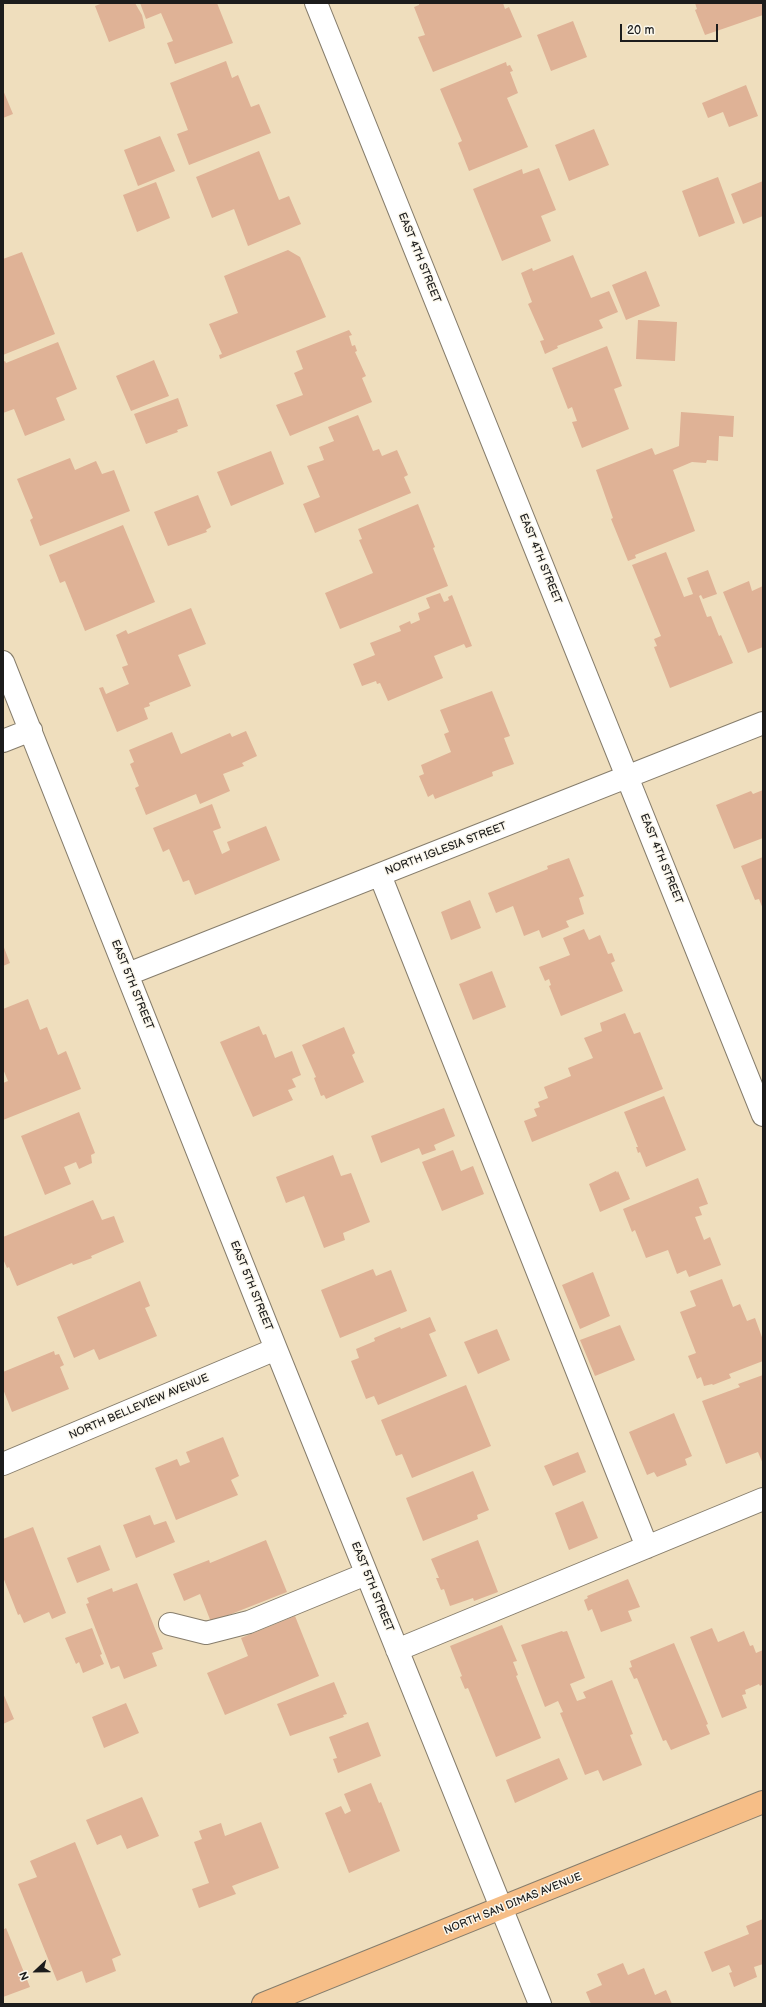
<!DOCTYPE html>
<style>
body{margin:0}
#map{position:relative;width:766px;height:2007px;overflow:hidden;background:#efdebd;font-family:"Balsamiq Sans",sans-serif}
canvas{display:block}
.frame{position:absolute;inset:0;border:4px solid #1c1c1c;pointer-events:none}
.north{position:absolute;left:16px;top:1951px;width:40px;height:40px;-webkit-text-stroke:3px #fbf7ec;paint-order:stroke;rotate:248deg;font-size:11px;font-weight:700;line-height:16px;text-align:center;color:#1c1c1c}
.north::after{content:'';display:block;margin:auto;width:14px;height:18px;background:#1c1c1c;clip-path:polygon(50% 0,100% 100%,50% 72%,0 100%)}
.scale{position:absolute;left:620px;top:24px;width:98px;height:18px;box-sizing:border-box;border:2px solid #1c1c1c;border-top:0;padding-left:5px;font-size:12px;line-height:14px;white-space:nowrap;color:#1c1c1c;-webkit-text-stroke:3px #fbf7ec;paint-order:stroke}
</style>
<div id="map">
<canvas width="766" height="2007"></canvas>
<div class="frame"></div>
<div class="north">N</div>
<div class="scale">20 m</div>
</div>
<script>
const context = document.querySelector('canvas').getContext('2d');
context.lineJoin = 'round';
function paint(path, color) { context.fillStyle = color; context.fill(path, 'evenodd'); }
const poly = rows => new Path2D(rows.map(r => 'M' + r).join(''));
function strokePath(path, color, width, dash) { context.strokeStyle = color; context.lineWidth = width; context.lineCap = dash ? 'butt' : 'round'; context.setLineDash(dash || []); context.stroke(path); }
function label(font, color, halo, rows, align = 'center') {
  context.font = font + ' "Balsamiq Sans",sans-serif'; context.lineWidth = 3; context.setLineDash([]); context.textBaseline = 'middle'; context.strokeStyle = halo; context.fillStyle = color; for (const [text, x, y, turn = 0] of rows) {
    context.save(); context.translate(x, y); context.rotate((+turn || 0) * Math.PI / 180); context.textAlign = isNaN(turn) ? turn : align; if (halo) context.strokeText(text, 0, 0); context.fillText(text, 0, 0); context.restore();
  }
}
paint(poly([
 [103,3,135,3,142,15,145,28,109,42,95,6],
 [140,3,217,3,233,43,175,64,167,43,173,41,161,13,146,19],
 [419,3,503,3,505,9,509,7,522,37,433,72,418,37,425,35,414,7,419,5],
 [695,3,763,3,763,15,705,35,695,10,697,9],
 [573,21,587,57,551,71,537,35],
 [226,61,232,78,238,75,251,107,259,104,271,133,189,165,177,134,188,130,170,83],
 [506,62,507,66,510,65,513,71,510,72,518,93,507,98,528,147,469,171,458,143,462,141,440,89],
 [746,85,758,116,729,127,723,112,708,118,702,103],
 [3,90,13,114,3,118],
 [594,129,609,165,569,181,555,145],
 [160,136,175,171,138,186,124,150],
 [259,151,279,200,289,196,301,224,248,246,234,209,212,218,196,177],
 [539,168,556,210,541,216,551,241,502,261,473,189,522,169,523,174],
 [718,177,735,223,699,237,682,191],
 [763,181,763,216,743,224,731,194],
 [156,182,170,218,137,232,123,195],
 [288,250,300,257,326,317,220,359,219,355,222,354,209,324,238,313,224,276],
 [22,252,55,334,3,355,3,259],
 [573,255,591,298,609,291,618,312,599,320,603,328,557,346,558,348,545,354,540,341,544,340,528,304,532,302,521,273,532,268,533,271],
 [646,271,660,306,626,320,612,285],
 [638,320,677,322,675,361,636,359],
 [349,330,352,335,349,336,352,346,355,345,357,351,355,352,366,376,362,378,372,402,290,436,276,405,303,395,294,373,303,369,296,351],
 [58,342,77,389,56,398,65,420,25,436,14,409,3,413,3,362,5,361,6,363],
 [607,346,622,386,614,389,629,429,582,448,572,422,577,421,572,407,568,409,552,368],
 [154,360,169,396,131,411,116,376],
 [178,398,188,426,177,430,178,432,146,444,134,414],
 [681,412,734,416,733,437,719,436,718,461,707,460,706,463,692,462,673,470,695,531,635,555,636,558,628,561,611,519,613,518,596,470,652,448,655,455,679,446],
 [358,415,373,451,379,449,382,456,397,450,408,475,404,477,411,493,315,533,303,504,320,497,307,466,324,460,319,447,334,441,328,427],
 [271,451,284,484,231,506,217,472],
 [70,458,75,470,96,461,102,474,114,470,130,511,40,546,30,520,33,518,17,479],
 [198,495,211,527,206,530,207,532,168,546,154,512],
 [418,504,435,547,433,548,448,586,340,629,325,593,373,573,359,540,362,539,358,529],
 [123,525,155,602,85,631,65,581,60,583,49,555],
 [666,552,684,597,693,594,687,578,708,570,717,594,703,599,701,595,699,596,707,617,711,616,719,636,721,635,733,663,670,688,654,647,657,646,654,639,661,636,632,565],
 [749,581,752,591,763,586,763,647,748,653,723,592],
 [440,593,444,602,449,600,448,597,452,595,472,646,466,648,464,644,434,656,443,678,388,701,380,683,377,684,376,681,362,686,353,664,375,655,370,643,401,631,399,626,410,621,411,624,420,620,418,613,430,608,426,598],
 [191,608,206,644,178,655,191,686,149,703,150,706,144,708,148,719,117,732,99,688,103,687,106,694,129,684,122,667,128,665,116,635,126,630,128,634],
 [492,691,510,736,504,738,514,764,492,772,493,776,435,799,433,794,428,797,419,776,424,774,421,765,451,752,444,734,449,732,440,710],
 [246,731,257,756,242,763,244,766,223,774,230,791,200,804,196,794,146,815,135,788,139,786,130,764,134,762,129,750,172,732,181,754,230,733,232,737],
 [763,790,763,838,734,849,716,805,751,791,753,794],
 [212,804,221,828,213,831,222,854,230,850,227,842,266,826,280,860,195,895,189,880,183,882,169,849,163,852,153,828],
 [763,857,763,909,759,899,755,900,741,866],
 [569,858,584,896,579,898,584,914,566,921,569,927,542,938,539,930,524,936,513,906,496,913,488,893,548,869,547,866],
 [470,900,481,928,451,940,441,912],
 [584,929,589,940,600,935,608,954,612,953,615,961,611,963,623,991,561,1016,549,986,551,985,549,979,545,981,539,967,570,955,563,938],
 [3,945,10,963,3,966],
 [492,971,506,1007,473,1020,459,984],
 [28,999,40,1030,47,1027,58,1055,66,1051,81,1089,3,1120,3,1083,8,1081,3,1069,3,1009],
 [625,1013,634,1034,640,1032,663,1089,532,1142,524,1121,537,1116,534,1109,540,1107,538,1102,548,1098,544,1087,571,1076,568,1068,593,1058,584,1038,602,1031,600,1023],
 [259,1026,263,1035,266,1034,275,1058,292,1051,301,1075,292,1079,296,1087,288,1090,293,1100,253,1117,220,1042],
 [344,1027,355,1053,352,1055,364,1082,326,1099,324,1095,321,1096,314,1078,316,1077,302,1045],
 [664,1096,686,1150,646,1167,640,1152,638,1153,636,1147,638,1147,624,1112],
 [444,1108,455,1136,434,1145,436,1150,422,1155,419,1148,381,1163,371,1136],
 [79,1112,95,1153,91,1155,92,1163,79,1169,76,1162,64,1167,71,1184,45,1195,21,1136],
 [453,1150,461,1171,473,1166,484,1194,442,1211,422,1162],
 [333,1155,341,1176,351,1173,370,1222,343,1233,345,1240,324,1248,304,1196,286,1203,276,1177],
 [616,1171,617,1173,618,1171,630,1199,600,1212,589,1184],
 [698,1178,708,1204,699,1207,702,1215,695,1217,704,1240,710,1237,721,1265,689,1277,686,1270,677,1274,668,1250,646,1258,635,1230,632,1232,623,1209],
 [93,1200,102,1220,114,1216,124,1242,91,1256,92,1258,73,1265,72,1263,17,1286,9,1267,7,1268,3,1259,3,1237],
 [373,1269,376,1276,391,1270,407,1311,340,1338,321,1290],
 [593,1272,610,1316,580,1329,562,1285],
 [722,1279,733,1307,740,1304,747,1321,755,1318,763,1340,763,1361,729,1374,731,1378,713,1385,712,1384,704,1386,701,1377,697,1379,688,1356,696,1353,680,1312,696,1306,690,1291],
 [140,1281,150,1306,145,1308,157,1336,99,1360,94,1349,74,1358,57,1317],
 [430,1317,436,1331,429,1334,447,1376,378,1405,374,1396,366,1399,351,1361,359,1358,356,1349,375,1341,374,1338,400,1327,401,1329],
 [620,1325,635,1360,595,1376,580,1340],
 [497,1329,510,1360,478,1374,464,1342],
 [54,1351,55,1355,59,1354,64,1365,60,1367,69,1389,12,1412,3,1389,3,1372],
 [763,1375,763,1464,758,1452,726,1464,702,1401,740,1387,738,1384],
 [466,1385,491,1446,412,1478,402,1454,396,1456,381,1420],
 [674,1413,692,1456,685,1459,687,1465,657,1477,654,1472,647,1475,629,1432],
 [223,1437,239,1476,231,1480,238,1495,176,1520,155,1468,177,1459,180,1466,190,1462,186,1452],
 [578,1452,586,1472,553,1486,544,1466],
 [473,1471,489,1510,477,1515,478,1519,423,1541,406,1498],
 [583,1501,598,1538,569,1550,555,1513],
 [150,1515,154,1525,166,1521,175,1542,136,1558,123,1525],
 [33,1527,66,1613,52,1619,49,1612,24,1623,20,1614,18,1615,3,1577,3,1539],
 [266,1540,287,1592,211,1622,200,1594,184,1601,173,1574,209,1560,210,1563],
 [478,1540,498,1592,474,1601,473,1598,450,1606,444,1589,441,1590,436,1578,439,1578,431,1559],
 [100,1545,110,1570,77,1583,67,1558],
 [628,1579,640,1607,628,1611,632,1621,601,1632,592,1609,588,1611,584,1600,588,1598,587,1596],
 [137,1583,163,1649,152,1653,157,1666,124,1679,119,1666,111,1669,86,1604,89,1603,87,1598,112,1588,113,1592],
 [295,1616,319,1676,225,1715,207,1673,248,1656,241,1638],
 [502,1625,517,1661,513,1662,518,1675,516,1676,541,1738,496,1757,468,1688,465,1689,460,1677,462,1676,450,1646],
 [92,1628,102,1654,100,1655,104,1664,83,1673,79,1662,76,1664,65,1638],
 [712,1628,718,1642,744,1631,750,1646,753,1645,756,1653,763,1650,763,1684,760,1686,759,1684,745,1690,746,1694,742,1695,747,1708,722,1718,690,1637],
 [562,1631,563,1632,567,1631,585,1678,570,1684,577,1701,586,1698,583,1692,612,1680,633,1734,630,1735,642,1765,603,1781,598,1770,585,1775,560,1713,563,1712,558,1701,545,1707,521,1645],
 [674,1643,708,1724,706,1725,710,1734,671,1750,666,1740,663,1741,637,1678,634,1679,629,1668,632,1667,630,1661],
 [334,1682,347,1714,343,1715,344,1717,290,1736,277,1704],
 [3,1693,14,1719,3,1724],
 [126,1703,139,1733,104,1748,92,1717],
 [368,1722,381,1756,338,1773,333,1759,337,1758,329,1737],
 [559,1758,568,1779,515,1803,506,1780],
 [371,1783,379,1803,381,1802,400,1851,349,1873,325,1813,341,1806,345,1814,351,1811,344,1794],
 [142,1797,159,1836,127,1849,121,1835,97,1845,86,1820],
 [261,1822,279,1868,232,1886,236,1894,199,1908,192,1889,209,1883,194,1842,202,1839,199,1831,221,1823,225,1836],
 [75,1842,121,1955,112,1959,116,1971,86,1983,82,1971,57,1981,18,1884,37,1877,30,1861],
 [763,1919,763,1964,754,1967,757,1977,734,1987,729,1973,732,1972,729,1965,712,1972,704,1952,749,1934,746,1926],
 [6,1928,30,1987,3,1997,3,1930],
 [623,1963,628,1975,644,1968,655,1995,666,1990,672,2004,591,2004,586,1992,602,1985,597,1974]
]), '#dfb296');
const minor = poly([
 [316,3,763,1115],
 [3,662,276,1349,540,2004],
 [3,741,31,730],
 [380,875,647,1547],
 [128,974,763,723],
 [3,1464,276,1349],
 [170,1624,206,1633,249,1622,366,1574],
 [397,1650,763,1499]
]);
const major = poly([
 [263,2004,763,1802]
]);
strokePath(minor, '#867d6c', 24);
strokePath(major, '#867d6c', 24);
strokePath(minor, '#fff', 22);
strokePath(major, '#f6be87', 22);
label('11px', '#1c1c1c', '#fbf7ec', [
 ["EAST 4TH STREET",419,258,68],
 ["EAST 4TH STREET",540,559,68],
 ["NORTH IGLESIA STREET",446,849,-21],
 ["EAST 4TH STREET",661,859,68],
 ["EAST 5TH STREET",132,985,68],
 ["EAST 5TH STREET",251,1286,68],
 ["NORTH BELLEVIEW AVENUE",139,1407,-23],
 ["EAST 5TH STREET",372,1587,68],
 ["NORTH SAN DIMAS AVENUE",513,1904,-22]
]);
</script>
